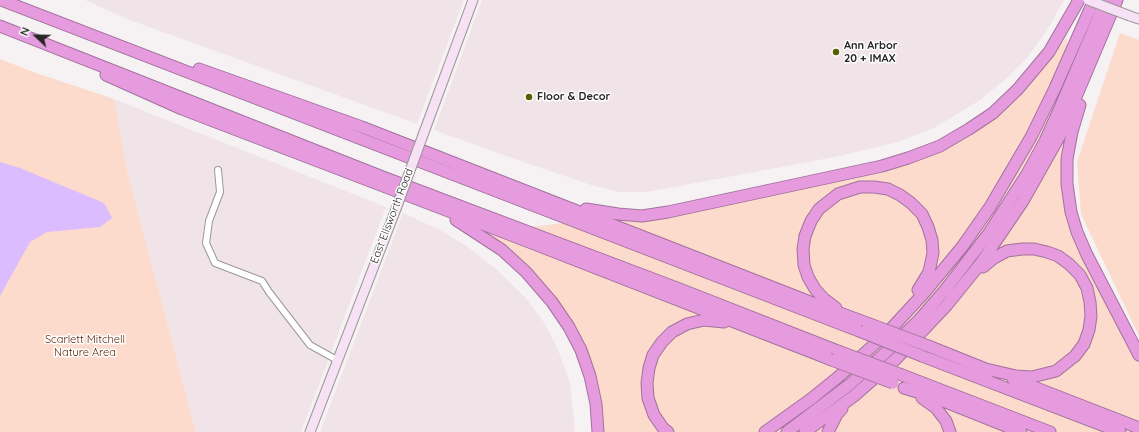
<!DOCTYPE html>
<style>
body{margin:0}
#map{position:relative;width:1139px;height:432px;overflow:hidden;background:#f6f2f4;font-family:Quicksand,sans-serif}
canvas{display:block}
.north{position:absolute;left:16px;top:16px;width:40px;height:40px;-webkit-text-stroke:3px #fff;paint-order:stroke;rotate:292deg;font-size:11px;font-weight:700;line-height:16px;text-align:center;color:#262525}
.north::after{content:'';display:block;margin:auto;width:14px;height:18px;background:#262525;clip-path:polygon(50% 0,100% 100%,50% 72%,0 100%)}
</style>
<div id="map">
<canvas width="1139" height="432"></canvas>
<div class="north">N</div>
</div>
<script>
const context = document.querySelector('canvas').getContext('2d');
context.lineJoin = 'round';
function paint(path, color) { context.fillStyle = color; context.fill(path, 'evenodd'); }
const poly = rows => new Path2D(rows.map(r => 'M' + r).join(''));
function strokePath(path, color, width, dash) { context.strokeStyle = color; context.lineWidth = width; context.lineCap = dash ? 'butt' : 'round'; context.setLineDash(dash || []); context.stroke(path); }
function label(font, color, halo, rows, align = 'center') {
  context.font = font + ' Quicksand,sans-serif'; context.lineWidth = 3; context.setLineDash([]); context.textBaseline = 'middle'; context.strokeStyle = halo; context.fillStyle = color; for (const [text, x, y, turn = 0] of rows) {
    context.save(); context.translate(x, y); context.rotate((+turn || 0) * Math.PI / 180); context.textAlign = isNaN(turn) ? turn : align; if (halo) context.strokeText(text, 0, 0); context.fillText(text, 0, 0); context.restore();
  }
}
paint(poly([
 [85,0,464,0,417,124,127,19],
 [482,0,1064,0,1046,32,1026,59,1006,79,980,100,934,128,898,142,835,157,647,192,619,192,591,185,512,158,434,130],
 [114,99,386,207,301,432,196,432,128,174],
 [403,213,440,230,465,245,496,269,525,297,543,321,557,347,570,383,575,432,320,432]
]), '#f0e4e8');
paint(poly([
 [1120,33,1139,40,1139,336,1081,214,1077,162],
 [1067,37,1066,134,1068,221,1139,362,1139,432,602,432,598,382,573,324,537,276,485,232,610,218,664,219,875,173,954,144,1019,97],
 [0,59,36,73,114,99,128,174,196,432,0,432]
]), '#fcdacc');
paint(poly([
 [0,162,20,168,104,203,112,218,100,227,47,232,30,242,0,296]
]), '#dbbcfe');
const minor = poly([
 [218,170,220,192,209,221,206,243,215,263,262,281,269,292,310,345,337,360]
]);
const secondary = poly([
 [1130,16,1139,19],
 [423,135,473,0],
 [310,432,396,209]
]);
const motorway = poly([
 [1,0,859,331],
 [0,26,383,177,677,288,838,351],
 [199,69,362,127,813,303,867,323],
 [106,75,182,109,519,238,829,359],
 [1080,105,1072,132,1067,159,1067,184,1071,212,1077,232,1087,255,1139,355],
 [586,209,618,214,642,216,668,212,882,166,908,158,940,146,969,129,993,113,1018,89,1049,52,1079,0],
 [456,220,502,250,526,272,552,302,569,327,581,350,590,376,596,404,598,432],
 [983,267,994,258,1007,251,1022,249,1034,249,1047,252,1058,256,1069,264,1080,275,1087,288,1090,302,1091,316,1089,330,1084,344,1075,356,1056,371,1032,377,1016,376,986,369],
 [836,308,824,299,815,289,808,277,804,265,803,249,805,236,811,221,819,209,838,194,860,187,874,187,888,189,900,195,911,203,922,214,928,227,932,240,933,253,929,272,918,290],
 [931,347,991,371],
 [922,356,1120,432],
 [902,375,1050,432],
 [1013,379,1139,428],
 [904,388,933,397,1021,432],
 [922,398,936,408,946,421,950,432],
 [668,432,663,428,654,415,648,398,647,383,649,368,653,355,662,342,672,332,687,324,704,320,724,322],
 [765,432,811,399,837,378,888,332,924,293,962,247,990,207,1031,137,1055,88,1094,0],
 [787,432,849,385,885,353,918,321,945,290,989,233,1027,174,1045,141,1060,108,1106,0],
 [805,432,854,396,896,359,947,305,981,263,1023,201,1059,137,1117,0],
 [828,432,837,414,842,409]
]);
strokePath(minor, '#9a9798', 8);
strokePath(secondary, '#9a9798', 11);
strokePath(motorway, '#a2729d', 13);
strokePath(minor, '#fff', 6);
strokePath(secondary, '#f7e1f5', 9);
strokePath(motorway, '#e59bdd', 11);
const secondaryBridge = poly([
 [1088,0,1130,16],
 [396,209,423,135]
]);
const motorwayBridge = poly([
 [867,323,931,347],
 [859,331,922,356],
 [838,351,902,375],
 [829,359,893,383]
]);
strokePath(secondaryBridge, '#9a9798', 11, []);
strokePath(motorwayBridge, '#a2729d', 13, []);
strokePath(secondaryBridge, '#f7e1f5', 9);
strokePath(motorwayBridge, '#e59bdd', 11);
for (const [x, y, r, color] of [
 [836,52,4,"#556101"],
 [529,97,4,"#556101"]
]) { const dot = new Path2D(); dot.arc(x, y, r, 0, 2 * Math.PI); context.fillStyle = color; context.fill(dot); strokePath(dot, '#fff', 1.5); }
label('bold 11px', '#262525', '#fff', [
 ["Ann Arbor",844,46],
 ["20 + IMAX",844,59],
 ["Floor & Decor",537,97]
], 'left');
label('11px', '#262525', '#fff', [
 ["East Ellsworth Road",392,216,-69]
]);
label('11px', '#5b2306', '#fff', [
 ["Scarlett Mitchell",85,340],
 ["Nature Area",85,353]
]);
</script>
